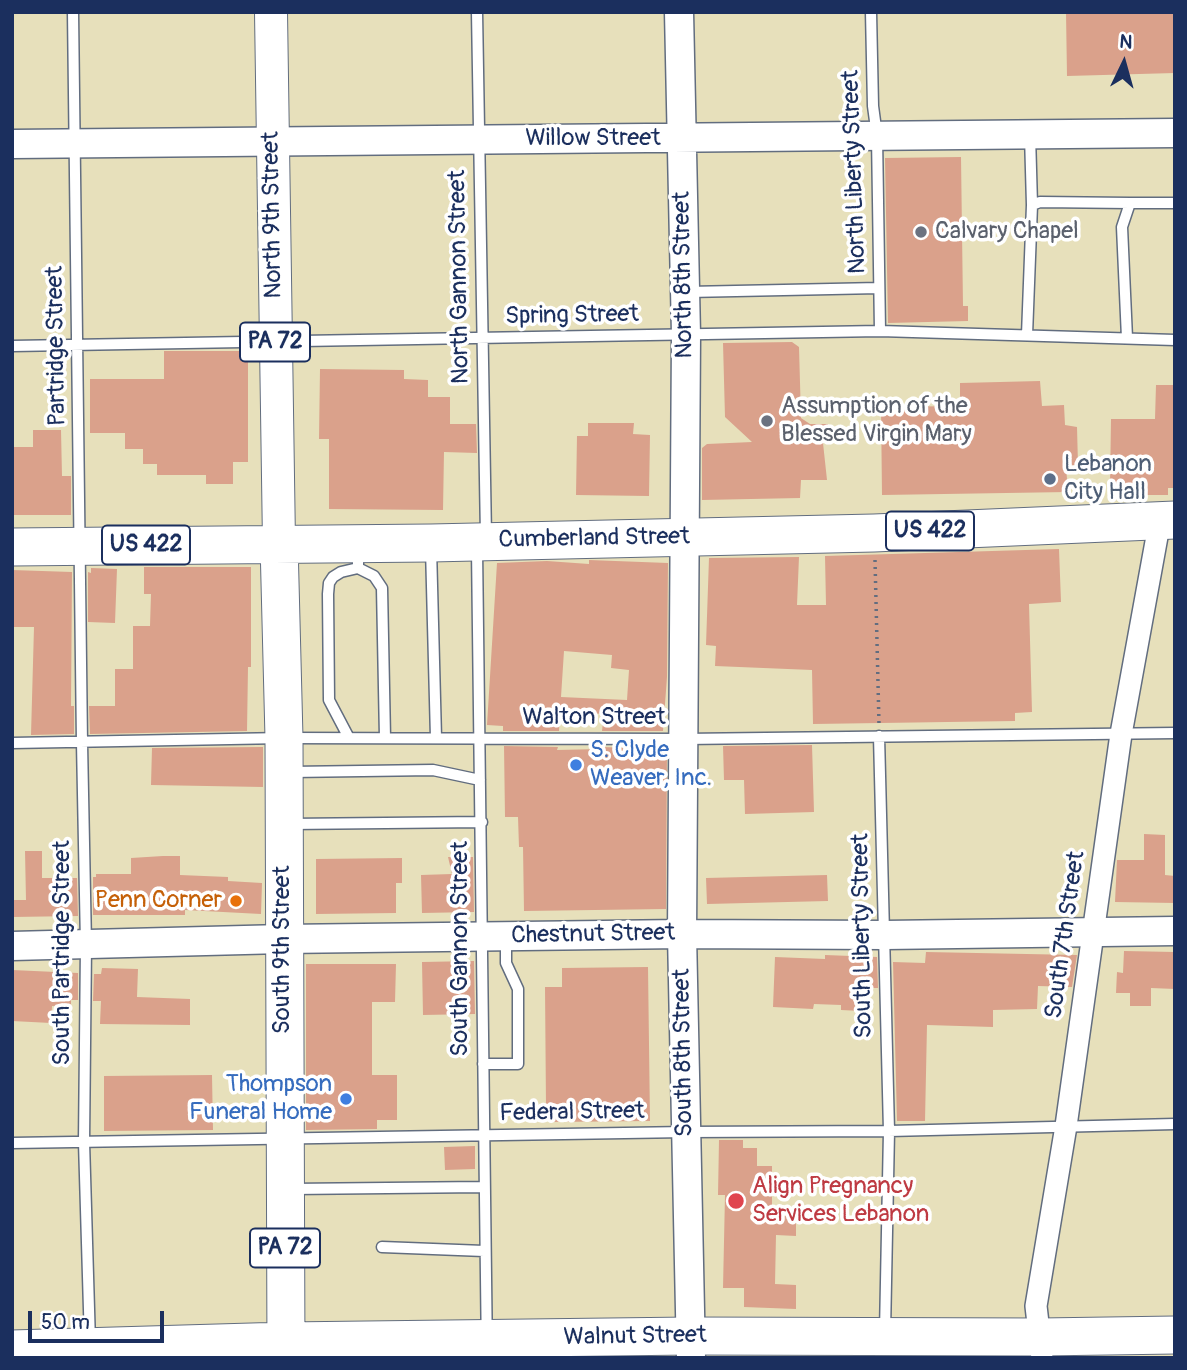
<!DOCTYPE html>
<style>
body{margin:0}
#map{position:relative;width:1187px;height:1370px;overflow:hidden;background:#e7e0bb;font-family:Pangolin,sans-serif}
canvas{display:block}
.frame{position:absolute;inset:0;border:14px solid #1b2f5e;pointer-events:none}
.north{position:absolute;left:1089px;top:28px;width:70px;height:70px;-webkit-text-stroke:5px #fff;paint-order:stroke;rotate:5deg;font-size:19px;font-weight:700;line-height:28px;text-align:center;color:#1b2f5e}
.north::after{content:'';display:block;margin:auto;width:24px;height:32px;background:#1b2f5e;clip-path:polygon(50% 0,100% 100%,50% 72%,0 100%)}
.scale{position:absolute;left:28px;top:1311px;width:136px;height:32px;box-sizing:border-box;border:4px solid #1b2f5e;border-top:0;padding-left:9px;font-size:21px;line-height:24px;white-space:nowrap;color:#1b2f5e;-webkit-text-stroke:5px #fff;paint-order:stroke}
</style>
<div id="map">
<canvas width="1187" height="1370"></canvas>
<div class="frame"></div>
<div class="north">N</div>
<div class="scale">50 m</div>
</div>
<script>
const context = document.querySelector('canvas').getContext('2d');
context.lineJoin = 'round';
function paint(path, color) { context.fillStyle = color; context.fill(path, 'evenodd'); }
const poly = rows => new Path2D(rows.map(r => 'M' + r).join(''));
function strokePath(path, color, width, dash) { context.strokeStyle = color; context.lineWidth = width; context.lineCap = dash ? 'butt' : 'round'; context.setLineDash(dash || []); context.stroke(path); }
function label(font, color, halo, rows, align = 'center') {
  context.font = font + ' Pangolin,sans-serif'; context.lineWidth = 7; context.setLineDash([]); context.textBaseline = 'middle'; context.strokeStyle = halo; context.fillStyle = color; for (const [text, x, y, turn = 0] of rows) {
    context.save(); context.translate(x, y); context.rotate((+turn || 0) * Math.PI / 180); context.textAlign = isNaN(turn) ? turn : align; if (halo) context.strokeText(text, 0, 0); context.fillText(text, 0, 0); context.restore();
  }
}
paint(poly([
 [1066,12,1175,12,1175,73,1067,76],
 [961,157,963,306,968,306,968,321,888,323,885,158],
 [792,342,799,347,801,418,810,424,828,424,829,442,823,443,827,480,801,480,800,498,702,500,702,448,707,444,752,442,725,417,723,343],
 [164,351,248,351,248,462,233,462,233,484,206,484,206,475,157,475,157,464,143,464,143,449,125,449,125,433,90,433,90,379,164,379],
 [320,369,404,370,404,379,428,380,428,397,450,397,450,424,476,424,477,453,444,452,443,510,329,509,329,439,319,439],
 [1040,381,1042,406,1064,405,1065,425,1077,427,1078,465,1066,466,1068,492,882,495,881,407,960,406,960,383],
 [1156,385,1175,385,1175,488,1168,488,1168,495,1123,495,1123,485,1110,485,1111,419,1155,419],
 [588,423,634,423,633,434,650,435,649,496,576,495,577,436,588,436],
 [33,430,61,430,62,476,71,476,71,515,12,515,12,447,33,447],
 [1059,549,1061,602,1029,604,1032,712,1015,713,1015,721,813,724,812,670,715,666,716,646,706,645,709,558,799,557,797,605,826,605,825,556],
 [589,560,668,563,667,677,663,731,602,731,604,714,560,711,559,731,503,731,503,726,487,725,497,563,547,561,589,564],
 [564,651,612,655,611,668,629,670,627,700,561,697],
 [144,567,251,567,251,667,248,667,247,731,90,734,89,706,115,706,115,669,133,669,133,626,150,626,151,594,144,594],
 [91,568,117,569,115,623,88,622,88,572,91,573],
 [12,570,72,572,71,706,74,706,74,734,31,735,34,627,12,627],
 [812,745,814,812,745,814,744,780,724,780,723,746],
 [504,746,558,747,557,750,601,749,601,747,667,749,666,909,524,911,523,847,519,847,518,817,505,817],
 [263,747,263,787,151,785,152,748],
 [1144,834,1165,835,1165,875,1175,876,1175,903,1115,902,1117,860,1144,860],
 [25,851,42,851,42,878,77,878,78,916,12,917,12,900,26,900],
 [163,856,180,856,180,875,228,877,228,881,262,883,261,914,185,910,185,915,93,915,93,877,96,877,96,874,131,874,131,858],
 [448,857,473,857,474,912,422,913,421,875,452,874],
 [402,858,402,883,396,883,396,913,316,914,316,859],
 [827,875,828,901,707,904,706,878],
 [1124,951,1175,952,1175,989,1151,988,1151,1006,1130,1006,1130,993,1116,993,1117,972,1123,973],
 [926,952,1077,955,1072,987,1038,986,1037,1009,993,1010,993,1027,927,1025,925,1121,897,1121,893,962,925,963],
 [825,955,877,957,878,988,861,988,861,1011,841,1010,841,1005,814,1004,813,1009,773,1007,775,957,825,959],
 [474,961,475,1014,423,1015,422,962],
 [306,964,396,964,395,1002,372,1002,372,1075,397,1075,397,1120,377,1120,377,1129,306,1130],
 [648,967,650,1121,551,1122,551,1107,546,1107,545,987,562,987,562,968],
 [102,968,138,969,137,997,190,999,190,1025,100,1024,101,1001,93,1001,94,974,101,974],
 [12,970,78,973,78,1000,71,1000,71,1007,52,1006,51,1023,12,1021],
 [212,1075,213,1130,104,1131,104,1076],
 [719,1140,743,1140,743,1148,757,1148,757,1166,772,1166,772,1216,796,1216,796,1236,776,1235,775,1284,796,1285,796,1309,744,1307,744,1288,723,1288,725,1195,718,1195],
 [475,1146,475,1169,445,1170,444,1147]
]), '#daa18b');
const lane = poly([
 [73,12,82,743,86,945,84,1142,90,1343],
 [477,12,486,537],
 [871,12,873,106,877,136,880,331],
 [1032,205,1040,202,1130,203],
 [688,292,879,288],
 [1027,335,1032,205,1030,135],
 [1127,338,1122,227,1130,203,1175,203],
 [12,346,880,331,1175,340],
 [431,548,436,738],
 [477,549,487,1358],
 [358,551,358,568,374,576,382,588,385,738],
 [879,736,889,1131,885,1332],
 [349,738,329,700,328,594,329,583,333,577,341,572,358,568],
 [12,743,284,738,684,739,1175,733],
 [291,772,433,770,480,780],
 [289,824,482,822],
 [483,1064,518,1064,518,989,506,963,506,937],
 [12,1143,686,1132,889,1131,1175,1124],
 [291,1189,483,1187],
 [382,1247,484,1251]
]);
const street = poly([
 [1042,1358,1036,1306,1066,1126,1121,734,1160,520]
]);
const secondary = poly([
 [679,12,686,335,682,934,691,1358],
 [12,144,1175,133],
 [12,946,283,939,682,934,885,935,1175,931]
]);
const primary = poly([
 [271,12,279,543]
]);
const highway = poly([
 [279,543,284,738,286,1358],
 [12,547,431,543,874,533,1175,520],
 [12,1349,286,1341,690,1336,1041,1337,1175,1335]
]);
strokePath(lane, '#626d7f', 13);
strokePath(street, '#626d7f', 24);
strokePath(secondary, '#626d7f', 31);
strokePath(primary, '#626d7f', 34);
strokePath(highway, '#626d7f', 39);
strokePath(poly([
 [875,560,879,724]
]), '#626d7f', 3.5, [2, 5]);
strokePath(lane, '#fff', 10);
strokePath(street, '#fff', 21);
strokePath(secondary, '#fff', 28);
strokePath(primary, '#fff', 32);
strokePath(highway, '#fff', 37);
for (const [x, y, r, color] of [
 [921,232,7,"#6b7280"],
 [767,421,7,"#6b7280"],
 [1050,479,7,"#5c6f8a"],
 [576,765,7,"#3f7fe0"],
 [236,901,7,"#e8710a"],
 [346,1099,7,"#3f7fe0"],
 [736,1201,9,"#e0444e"]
]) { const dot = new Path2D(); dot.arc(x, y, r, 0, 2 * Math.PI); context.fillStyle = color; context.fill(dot); strokePath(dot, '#fff', 2.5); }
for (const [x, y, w] of [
 [275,342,70],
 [930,531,88],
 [146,545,88],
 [285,1248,70]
]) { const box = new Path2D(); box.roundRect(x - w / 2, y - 19.5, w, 39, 5); context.fillStyle = '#fff'; context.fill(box); strokePath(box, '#1b2f5e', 2); }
label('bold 23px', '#1b2f5e', null, [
 ["PA 72",275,342],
 ["US 422",930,531],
 ["US 422",146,545],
 ["PA 72",285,1248]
]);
label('24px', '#1b2f5e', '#fff', [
 ["Willow Street",593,139],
 ["North Liberty Street",855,172,-92],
 ["North 9th Street",273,215,-91],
 ["North 8th Street",684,275,-91],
 ["North Gannon Street",460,277,-91],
 ["Spring Street",572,316,-1],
 ["Partridge Street",57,346,-91],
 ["Cumberland Street",594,539,-1],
 ["Walton Street",594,718],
 ["Chestnut Street",593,935,-1],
 ["South 7th Street",1066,935,-82],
 ["South Liberty Street",863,936,-91],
 ["South Gannon Street",461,949,-90],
 ["South 9th Street",283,950,-90],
 ["South Partridge Street",63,953,-90],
 ["South 8th Street",684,1053,-91],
 ["Federal Street",572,1113,-1],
 ["Walnut Street",635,1337,-1]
]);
label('24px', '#5b616d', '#fff', [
 ["Calvary Chapel",935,232],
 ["Assumption of the",781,407],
 ["Blessed Virgin Mary",781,435]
], 'left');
label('24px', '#4e5e75', '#fff', [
 ["Lebanon",1064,465],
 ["City Hall",1064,493]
], 'left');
label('24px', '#366cbe', '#fff', [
 ["S. Clyde",590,751],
 ["Weaver, Inc.",590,779],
 ["Thompson",332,1085,"right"],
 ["Funeral Home",332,1113,"right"]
], 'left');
label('24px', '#c56008', '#fff', [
 ["Penn Corner",222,901]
], 'right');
label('24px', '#be3a42', '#fff', [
 ["Align Pregnancy",752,1187],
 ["Services Lebanon",752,1215]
], 'left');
</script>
